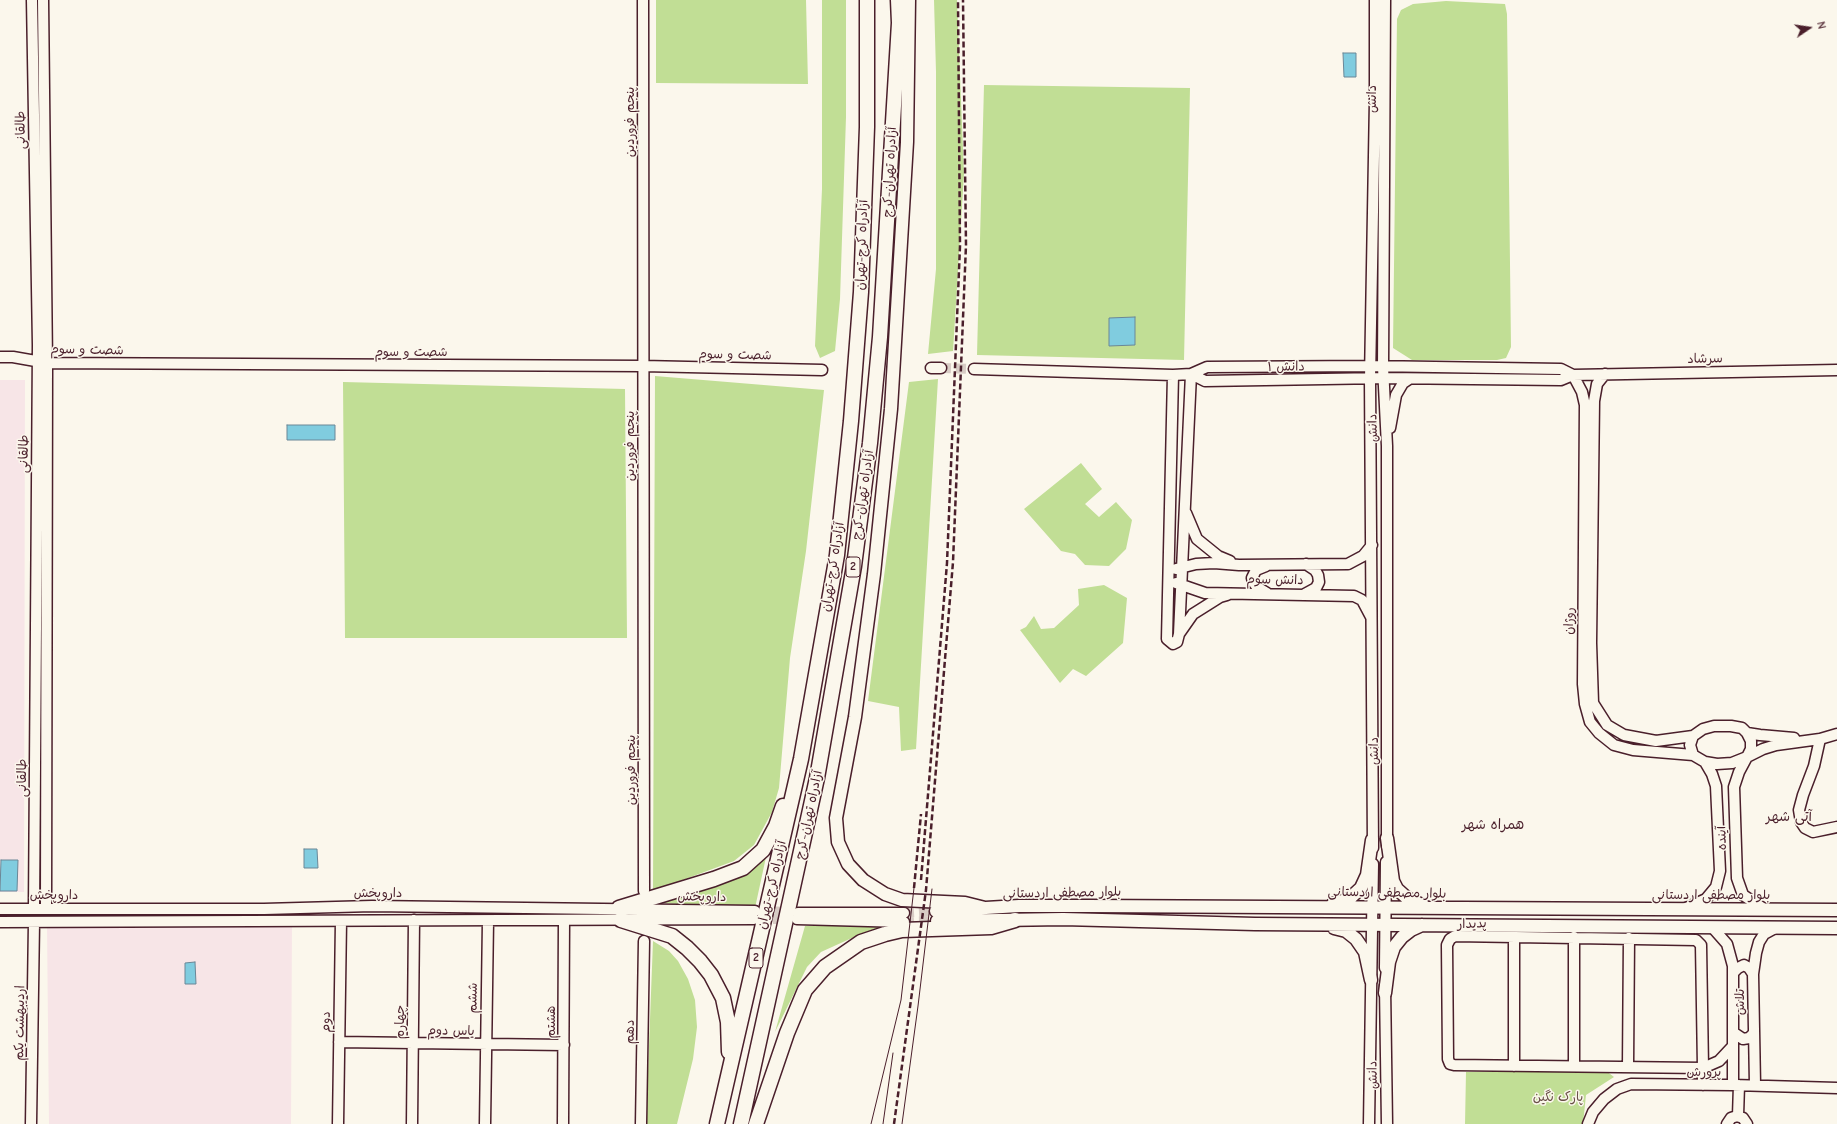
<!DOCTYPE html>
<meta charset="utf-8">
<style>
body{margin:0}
#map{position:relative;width:1837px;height:1124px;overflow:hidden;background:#fbf7ec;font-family:"Comic Neue",sans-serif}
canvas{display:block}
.north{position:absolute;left:1789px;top:8px;width:40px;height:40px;-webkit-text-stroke:3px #fbf7ec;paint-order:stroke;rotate:77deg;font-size:11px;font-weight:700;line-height:16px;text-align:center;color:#4a1f2b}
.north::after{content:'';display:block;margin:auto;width:14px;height:18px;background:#4a1f2b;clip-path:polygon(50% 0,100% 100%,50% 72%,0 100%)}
</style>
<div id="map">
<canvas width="1837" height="1124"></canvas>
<div class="north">N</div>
</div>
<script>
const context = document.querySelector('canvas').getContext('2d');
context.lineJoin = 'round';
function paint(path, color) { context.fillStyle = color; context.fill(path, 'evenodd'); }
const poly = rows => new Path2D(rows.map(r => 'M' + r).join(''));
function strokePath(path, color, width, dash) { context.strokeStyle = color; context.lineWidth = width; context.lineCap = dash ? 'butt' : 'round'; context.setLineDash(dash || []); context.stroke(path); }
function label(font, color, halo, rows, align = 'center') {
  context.font = font + ' "Comic Neue","Playpen Sans Arabic",sans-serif'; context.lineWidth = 3; context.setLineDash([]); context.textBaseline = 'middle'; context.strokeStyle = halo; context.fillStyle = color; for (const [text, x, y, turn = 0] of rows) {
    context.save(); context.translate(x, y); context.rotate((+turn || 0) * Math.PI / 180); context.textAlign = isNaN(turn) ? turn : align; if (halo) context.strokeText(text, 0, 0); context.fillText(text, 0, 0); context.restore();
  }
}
paint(poly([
 [0,380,25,380,24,892,0,892],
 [292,921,291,1124,49,1124,47,926]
]), '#f7e5e7');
paint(poly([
 [656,0,806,0,808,84,656,83],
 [822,0,846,0,846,117,840,299,835,351,820,358,815,346,822,189],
 [934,0,957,0,964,174,953,351,928,354,936,269,936,72],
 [1446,1,1505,4,1507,14,1511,347,1506,358,1497,360,1412,360,1393,348,1397,19,1401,10,1413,4],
 [984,85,1190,88,1184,360,977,355],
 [655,376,824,390,806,551,790,658,779,788,772,812,754,845,734,861,653,891],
 [938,379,916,749,901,751,899,707,868,701,909,382],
 [343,382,625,389,627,638,345,638],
 [1081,463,1102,489,1085,504,1099,517,1116,502,1132,520,1126,549,1109,566,1085,565,1075,554,1061,551,1024,509],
 [1104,585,1127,598,1123,643,1086,676,1073,669,1060,683,1020,630,1026,627,1034,616,1041,629,1054,628,1079,605,1078,589],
 [766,857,755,908,661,903,681,893,746,871],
 [805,926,888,926,854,937,821,952,807,967,775,1032],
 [653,941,669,951,678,961,688,979,695,1000,697,1027,693,1059,677,1124,646,1124],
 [1605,1070,1614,1077,1586,1095,1583,1124,1465,1124,1466,1072]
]), '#c1de95');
const water = poly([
 [1343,53,1356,53,1356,77,1344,77,1343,53],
 [1135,317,1135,345,1109,346,1109,318,1135,317],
 [287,425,335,425,335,440,287,440,287,425],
 [304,849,317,849,318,868,304,868,304,849],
 [1,860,18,860,17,891,0,891,1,860],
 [195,962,196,984,185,984,185,963,195,962]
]);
paint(water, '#80ccdf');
strokePath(water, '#6a8797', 1);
strokePath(poly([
 [941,368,974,369],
 [760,911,794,912],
 [904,913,936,911],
 [758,919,792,919],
 [904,922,937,921]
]), '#d8ccc5', 10, [10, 5]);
const minor = poly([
 [32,0,38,345,34,908],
 [43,0,47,363,46,908],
 [643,0,644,891],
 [1385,0,1383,367,1387,446,1387,846],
 [0,357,13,357,47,363,643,366,822,370],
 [931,368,941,368],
 [974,369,1173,375,1191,374,1205,381,1384,378,1561,380,1573,375,1837,370],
 [1605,374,1597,384,1594,401,1591,643,1593,703,1607,725,1624,735,1656,741,1693,736],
 [1173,375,1167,639,1173,644,1177,642,1179,634,1191,374,1207,367,1371,366,1561,369,1573,375],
 [1573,375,1582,392,1585,405,1583,684,1585,704,1590,722,1599,733,1614,745,1633,750,1693,755],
 [1390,428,1396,395,1403,383,1409,379],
 [1186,513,1197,539,1218,556,1230,561],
 [1266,566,1256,570,1252,578,1253,582,1257,587,1267,593],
 [1176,569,1196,564,1214,563,1239,565,1348,564,1363,556,1372,545],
 [1176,583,1205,593,1354,596,1362,600,1371,617],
 [1305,594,1316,588,1319,582,1318,575,1315,570,1306,564],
 [1179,634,1193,614,1220,597,1227,595],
 [1747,733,1751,741,1751,749,1747,757,1732,763,1717,764,1705,762,1693,755,1690,745,1693,736,1703,729,1714,726,1731,726,1742,728,1747,733,1760,735,1794,738],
 [1820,739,1814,766,1803,795,1799,810,1801,822,1805,828,1813,832,1837,827],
 [1373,848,1370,379,1375,100,1375,0],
 [1686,908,1706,899,1716,887,1720,871,1716,786,1712,774,1705,762],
 [0,909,264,909,372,906,755,911],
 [1764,909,1743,895,1737,878,1734,787,1739,772,1747,757,1763,749,1776,745,1820,739,1837,734],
 [798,913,904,913],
 [797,919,904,922],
 [0,922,754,919],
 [1712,927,1727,944,1733,966,1733,1085],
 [1385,968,1386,862],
 [1733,973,1738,968,1744,965,1749,968,1753,974],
 [1385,986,1387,1124],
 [1734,1033,1743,1039,1749,1038,1753,1034],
 [339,1042,564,1045],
 [1514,1066,1514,937],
 [1574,1066,1574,937],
 [1628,1066,1629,938],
 [1703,1085,1703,1068,1701,945,1696,940,1455,936,1450,939,1447,945,1448,1059,1450,1064,1454,1065,1703,1068,1719,1061,1733,1046],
 [1755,1085,1753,974,1756,953,1759,942,1764,934,1775,928],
 [1738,1116,1739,1085],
 [31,1124,34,922],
 [338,1124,341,921],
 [412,1124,414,920],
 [485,1124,488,921],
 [563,1124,564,920],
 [641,1124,644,941],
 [1369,1124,1373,864],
 [1588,1124,1593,1112,1604,1099,1617,1089,1631,1084,1733,1085,1837,1088],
 [1727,1124,1731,1118,1737,1116,1743,1118,1747,1124]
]);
const major = poly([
 [909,0,907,142,891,409,874,574,855,717,836,818,838,842,848,864,863,880,885,894,902,900,965,903,985,908],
 [1387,838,1393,881,1397,889,1407,898,1424,906],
 [1333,904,1349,899,1361,888,1367,875,1372,840],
 [936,911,1019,906,1087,906,1837,910],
 [937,921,1063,919,1255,924,1837,928],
 [1334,928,1346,931,1356,939,1365,952,1371,980],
 [1385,993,1389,962,1394,947,1402,937,1411,930,1422,925]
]);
const highway = poly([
 [619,908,714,879,743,868,763,850,776,826,783,806],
 [621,920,672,936,687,948,700,961,711,975,723,998,728,1022,729,1052],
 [717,1124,801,759,837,555,851,421,861,292,867,127,867,0],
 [741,1124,817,778,854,566,870,443,880,337,899,23,898,0],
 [756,1124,787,1033,805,990,825,967,861,942,885,934,902,930,991,927,1015,920]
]);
strokePath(minor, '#4a1f2b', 13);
strokePath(major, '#4a1f2b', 15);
strokePath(highway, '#4a1f2b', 17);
strokePath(minor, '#fbf7ec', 10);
strokePath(major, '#fbf7ec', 12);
strokePath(highway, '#fbf7ec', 14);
strokePath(poly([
 [871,1124,901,1000,914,888],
 [883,1124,893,1053],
 [902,1124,918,1006,932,889]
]), '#4a1f2b', 1);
strokePath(poly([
 [921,880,947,563,960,246,958,0],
 [914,888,921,814],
 [894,1124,926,890,953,562,966,245,963,0]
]), '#4a1f2b', 2.5, [6, 3]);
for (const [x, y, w] of [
 [853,567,14],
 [756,958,14]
]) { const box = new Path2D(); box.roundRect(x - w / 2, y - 10, w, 20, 3); context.fillStyle = '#fbf7ec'; context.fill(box); strokePath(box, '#4a1f2b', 1); }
label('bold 12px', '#4a1f2b', null, [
 ["2",853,567],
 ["2",756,958]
]);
label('13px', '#4a1f2b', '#fbf7ec', [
 ["دانش",1372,99,-90],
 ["پنجم فروردین",630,122,-90],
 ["طالقانی",21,130,-91],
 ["آزادراه تهران-کرج",890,172,-87],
 ["آزادراه کرج-تهران",862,245,-88],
 ["شصت و سوم",87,350,1],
 ["شصت و سوم",411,352],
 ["شصت و سوم",735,355,1],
 ["سرشاد",1705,359,-1],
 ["دانش ۱",1286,367,-1],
 ["دانش",1373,428,-92],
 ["پنجم فروردین",630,446,-90],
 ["طالقانی",24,454,-89],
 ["آزادراه تهران-کرج",863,495,-82],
 ["آزادراه کرج-تهران",833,567,-81],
 ["دانش سوم",1275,580,1],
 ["روژان",1569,621,-90],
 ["دانش",1374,751,-90],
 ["پنجم فروردین",631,770,-90],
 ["طالقانی",22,778,-90],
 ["آزادراه تهران-کرج",809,815,-78],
 ["آینده",1722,838,-92],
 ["آزادراه کرج-تهران",772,885,-77],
 ["داروپخش",378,893],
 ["بلوار مصطفی اردستانی",1062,893,-1],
 ["بلوار مصطفی اردستانی",1387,893,1],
 ["داروپخش",54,895],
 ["بلوار مصطفی اردستانی",1711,895],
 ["داروپخش",702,897,1],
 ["پدیدار",1472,924,-2],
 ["ششم",473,998,-89],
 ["تلاش",1740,1002,-90],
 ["دوم",326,1022,-89],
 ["چهارم",400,1022,-90],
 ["هشتم",551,1022,-90],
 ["اردیبهشت یکم",20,1023,-89],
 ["یاس دوم",451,1031,1],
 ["دهم",630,1032,-89],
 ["پرورش",1704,1072],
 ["دانش",1373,1075,-91]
]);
label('13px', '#684f46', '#fbf7ec', [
 ["پارک نگین",1558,1097]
]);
label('14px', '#4a1f2b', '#fbf7ec', [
 ["آتی شهر",1789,817],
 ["همراه شهر",1493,825]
]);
</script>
